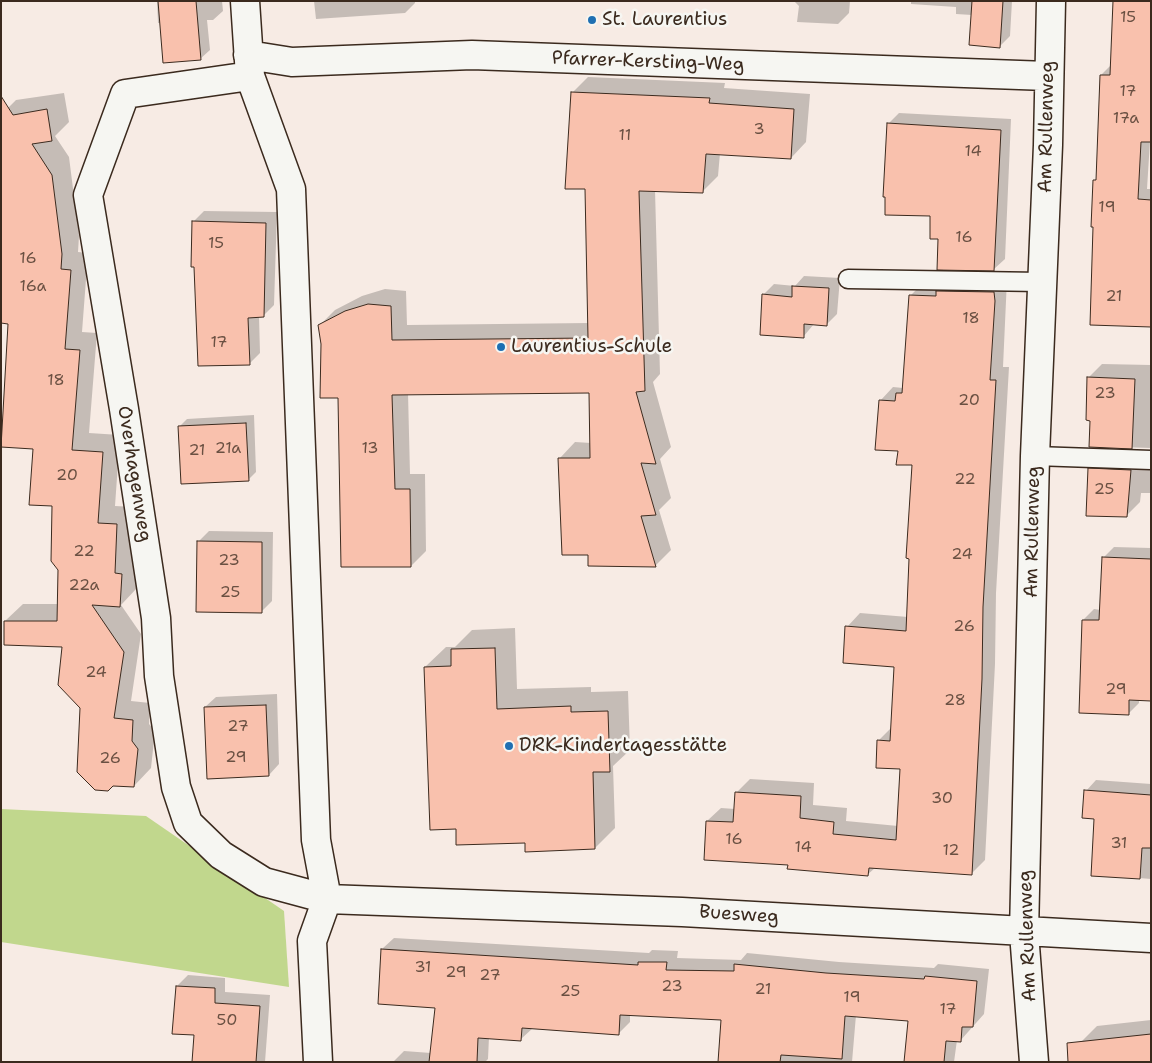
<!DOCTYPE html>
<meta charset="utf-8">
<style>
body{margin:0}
#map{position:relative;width:1152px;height:1063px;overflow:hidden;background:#f7ebe4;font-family:"Shantell Sans",sans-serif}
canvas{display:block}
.frame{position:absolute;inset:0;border:2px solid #3b2a1e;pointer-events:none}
</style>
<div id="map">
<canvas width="1152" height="1063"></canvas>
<div class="frame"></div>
</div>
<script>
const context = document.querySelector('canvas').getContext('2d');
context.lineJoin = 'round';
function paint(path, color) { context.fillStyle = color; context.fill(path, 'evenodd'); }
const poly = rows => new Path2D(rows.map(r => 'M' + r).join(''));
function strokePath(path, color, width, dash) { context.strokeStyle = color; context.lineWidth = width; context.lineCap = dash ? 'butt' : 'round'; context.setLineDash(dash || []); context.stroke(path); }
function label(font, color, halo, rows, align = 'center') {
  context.font = font + ' "Shantell Sans",sans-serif'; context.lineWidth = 5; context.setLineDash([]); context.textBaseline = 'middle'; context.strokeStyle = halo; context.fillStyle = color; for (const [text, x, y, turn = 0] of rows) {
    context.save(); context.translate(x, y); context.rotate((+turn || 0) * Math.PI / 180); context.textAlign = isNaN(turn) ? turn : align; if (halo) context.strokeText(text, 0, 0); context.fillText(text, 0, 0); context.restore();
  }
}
paint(poly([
 [1,809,146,816,284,911,289,987,1,942]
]), '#c1d78d');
paint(poly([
 [157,1,222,1,223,11,213,20,207,20,210,50,200,59,161,23,158,23],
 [314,1,415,1,415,3,405,13,316,19],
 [794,1,850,1,849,13,838,24,797,22,799,6],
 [911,1,1012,1,1010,36,999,47,972,15,956,14,956,7,911,4],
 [1112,64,1150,141,1147,189,1151,189,1151,326,1095,180,1098,177,1101,75],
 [588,77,725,83,724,88,810,94,806,142,791,158,720,153,718,176,702,192,655,190,660,374,653,382,671,447,660,459,671,498,659,510,671,550,655,566,589,554,560,458,575,442,591,443,590,392,408,393,410,474,425,474,426,551,411,566,339,396,322,344,319,326,335,310,362,296,385,289,406,291,407,325,589,323,586,188,572,93],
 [64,93,69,122,55,136,69,157,79,236,78,252,88,253,82,332,97,333,89,433,120,435,115,506,134,507,132,556,139,557,137,588,121,605,141,634,131,701,150,703,149,724,155,731,151,768,134,786,81,707,63,646,5,621,23,604,58,604,59,569,54,505,34,448,10,323,1,115,16,100],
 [899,113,1011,119,1005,259,994,269,939,238,932,215,888,124],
 [204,211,277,212,274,305,263,316,259,316,260,353,250,363,193,222],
 [804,276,840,278,837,314,827,324,814,324,803,337,763,295,774,284,795,286],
 [1007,279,1003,367,1009,367,996,593,995,664,985,860,971,874,875,868,867,875,789,864,707,821,721,808,735,809,736,793,750,779,814,783,813,805,847,808,846,821,898,826,901,768,877,767,879,740,892,727,896,665,847,627,860,613,908,617,913,464,899,450,880,401,893,387,903,388,911,295,924,282],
 [1102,364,1151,365,1151,448,1090,446,1092,419,1088,378],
 [254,415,256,472,248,480,179,427,187,419],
 [1103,455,1151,457,1151,493,1141,493,1140,502,1126,516,1089,469],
 [209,531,273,532,272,601,261,612,198,542],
 [1114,547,1151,548,1151,699,1139,699,1139,703,1128,714,1083,620,1094,609,1101,610,1103,558],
 [515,628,517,689,591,687,591,692,628,691,630,750,613,766,615,828,595,848,526,842,457,828,425,667,446,647,455,647,472,630],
 [277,694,279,764,269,775,205,707,216,697],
 [1096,780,1151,784,1151,879,1092,874,1096,818,1086,791],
 [394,938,649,953,652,950,678,951,677,958,741,960,747,953,839,962,934,968,938,964,989,969,984,1014,960,1041,957,1040,954,1062,905,1062,909,1020,856,1015,852,1062,720,1062,723,1019,630,1014,630,1022,618,1034,533,1028,521,1039,489,1037,488,1059,485,1062,393,1062,404,1051,431,1053,436,1006,382,949],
 [188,975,225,978,225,992,270,995,265,1062,193,1062,195,1034,177,986],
 [1151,1020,1151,1062,1081,1042,1097,1026]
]), '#0003');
const building = poly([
 [158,1,196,1,201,60,163,63,158,1],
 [972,1,1003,1,1000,48,969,45,972,1],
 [1113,1,1151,1,1151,142,1141,142,1138,199,1151,200,1151,327,1090,325,1093,227,1091,227,1093,180,1096,180,1100,75,1110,75,1113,1],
 [571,92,710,98,709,103,794,109,791,159,706,154,703,193,639,191,645,391,636,392,656,464,641,463,656,515,641,516,656,567,588,566,588,555,562,555,558,458,590,458,589,393,392,395,395,489,410,489,411,567,341,567,338,398,320,398,321,344,318,325,345,311,368,304,391,306,392,340,588,338,585,189,565,189,571,92],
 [1,96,13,115,47,109,52,141,32,144,52,175,62,254,61,269,71,270,65,349,80,350,72,450,103,452,98,523,117,524,115,573,122,574,120,607,92,605,124,652,114,718,133,720,132,741,138,749,134,787,113,786,108,791,95,790,77,772,80,708,58,685,62,647,4,645,4,621,57,621,58,570,51,561,52,506,29,505,33,449,1,447,8,324,1,323,1,96],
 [887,123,1001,130,994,271,937,270,938,239,930,239,930,216,885,215,885,197,883,197,887,123],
 [192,221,266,223,264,317,248,318,250,365,198,366,194,267,191,267,192,221],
 [792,286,829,288,827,326,804,324,804,338,760,335,762,294,792,297,792,286],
 [936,291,994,292,995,301,990,380,996,380,983,607,982,679,972,875,869,868,868,876,787,869,788,865,704,860,706,821,733,822,735,792,801,796,800,818,834,822,833,834,896,840,900,769,876,768,877,740,890,741,894,667,843,663,845,626,906,631,909,559,906,558,912,465,896,465,898,451,875,450,879,400,895,401,896,393,902,393,909,295,936,296,936,291],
 [1087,377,1135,379,1132,449,1089,447,1090,421,1086,420,1087,377],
 [246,423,249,481,181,484,178,426,246,423],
 [1088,468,1131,470,1127,517,1086,516,1088,468],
 [197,541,262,542,262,613,196,612,197,541],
 [1102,557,1151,559,1151,701,1129,700,1129,715,1079,713,1082,620,1099,620,1102,557],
 [495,648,497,709,571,706,571,712,608,711,610,772,593,772,595,849,525,852,525,843,456,845,456,829,430,830,424,667,451,666,451,649,495,648],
 [266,705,269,776,207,779,204,707,266,705],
 [1084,790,1151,795,1151,848,1142,848,1140,879,1091,876,1094,819,1082,818,1084,790],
 [381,949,638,965,638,962,667,962,666,970,734,971,734,964,826,973,924,979,925,976,977,981,973,1027,962,1027,961,1042,946,1041,944,1062,904,1062,908,1021,845,1016,842,1059,781,1055,780,1062,718,1062,721,1020,620,1015,619,1035,522,1028,521,1041,478,1038,477,1062,429,1062,435,1008,378,1004,381,949],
 [176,986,215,988,215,1003,260,1006,256,1062,192,1062,194,1035,172,1034,176,986],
 [1151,1034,1151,1062,1068,1062,1067,1043,1151,1034]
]);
paint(building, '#f9c1ad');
strokePath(building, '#3b2a1e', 1);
const lane = poly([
 [848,279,1041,282],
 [1035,456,1151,460]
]);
const street = poly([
 [245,1,250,76,291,189,316,840,327,899,312,941,318,1062],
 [248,55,292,62,472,55,1047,76],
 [250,76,125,94,88,195,124,409,156,618,159,676,176,787,188,823,221,855,264,882,327,899,682,912,1151,938],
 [1034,1062,1024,933,1035,456,1048,145,1051,1]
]);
strokePath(lane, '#3b2a1e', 21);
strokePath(street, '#3b2a1e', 31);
strokePath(lane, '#f6f6f2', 18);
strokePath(street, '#f6f6f2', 28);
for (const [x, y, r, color] of [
 [592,20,5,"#1f6fb2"],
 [501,347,5,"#1f6fb2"],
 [509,746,5,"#1f6fb2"]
]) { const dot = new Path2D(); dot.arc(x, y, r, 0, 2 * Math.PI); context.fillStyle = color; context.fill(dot); strokePath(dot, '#f6f6f2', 2); }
label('16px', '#6a5042', null, [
 ["15",1128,18],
 ["17",1128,92],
 ["17a",1126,119],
 ["3",759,130],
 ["11",625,136],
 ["14",973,152],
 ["19",1107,208],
 ["16",964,238],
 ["15",216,244],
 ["16",28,259],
 ["16a",33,287],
 ["21",1114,297],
 ["18",971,319],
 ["17",219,343],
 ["18",56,381],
 ["23",1105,394],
 ["20",969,401],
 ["21a",228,449],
 ["13",370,449],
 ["21",197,451],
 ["20",67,476],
 ["22",965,480],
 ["25",1104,490],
 ["22",84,552],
 ["24",962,555],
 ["23",229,561],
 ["22a",84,586],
 ["25",230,593],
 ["26",964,627],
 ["24",96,673],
 ["29",1116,690],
 ["28",955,701],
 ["27",238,727],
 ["29",236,758],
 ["26",110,759],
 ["30",942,799],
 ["16",734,840],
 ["31",1119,844],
 ["14",803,848],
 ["12",951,851],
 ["31",423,968],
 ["29",456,973],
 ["27",490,976],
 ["23",672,987],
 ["21",763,990],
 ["25",570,992],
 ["19",852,998],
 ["17",948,1010],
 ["50",227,1021]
]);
label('19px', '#3b2a1e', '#f6f6f2', [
 ["St. Laurentius",602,20],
 ["Laurentius-Schule",511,347],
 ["DRK-Kindertagesstätte",519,746]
], 'left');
label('19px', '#3b2a1e', '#f6f6f2', [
 ["Pfarrer-Kersting-Weg",648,62,2],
 ["Am Rullenweg",1047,127,-89],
 ["Overhagenweg",134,474,81],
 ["Am Rullenweg",1033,532,-89],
 ["Buesweg",739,915,4],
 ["Am Rullenweg",1028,936,-92]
]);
</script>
